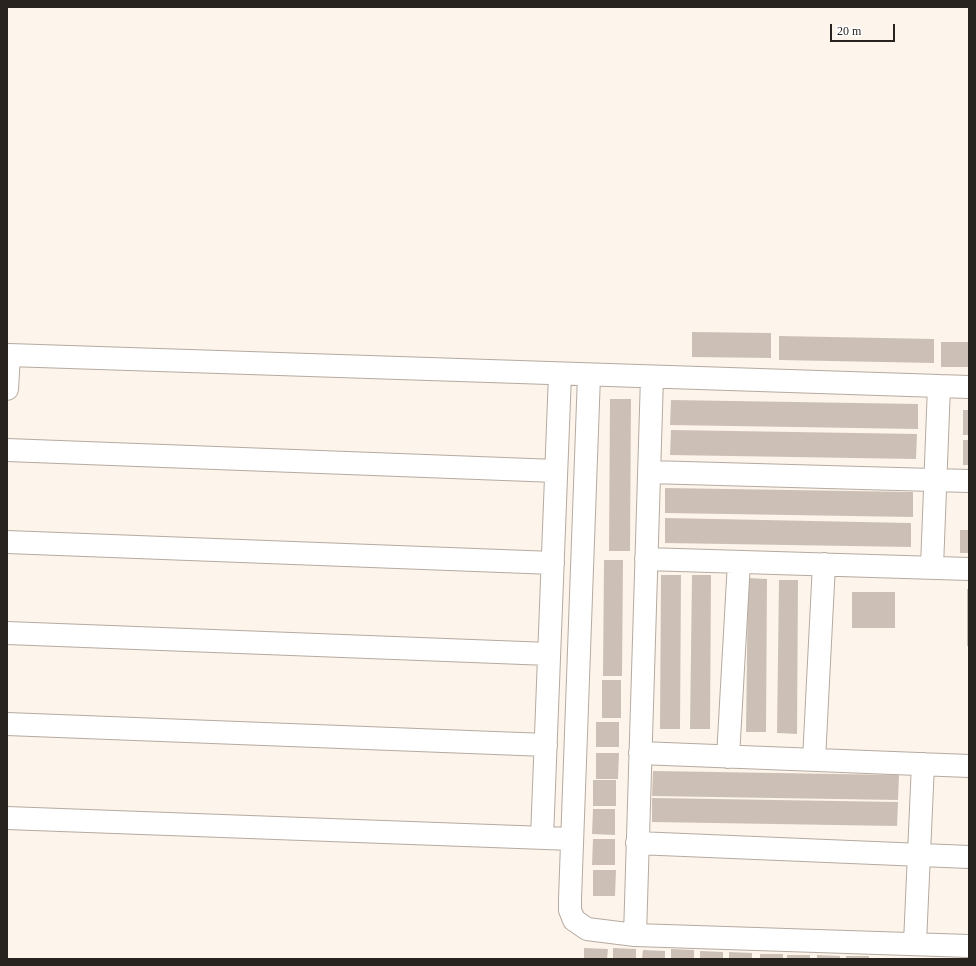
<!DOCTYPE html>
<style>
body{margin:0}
#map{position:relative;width:976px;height:966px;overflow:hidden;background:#fdf4eb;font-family:"Times New Roman",serif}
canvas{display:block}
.frame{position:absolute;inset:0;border:8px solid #28231f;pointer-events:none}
.scale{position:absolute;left:830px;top:24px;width:65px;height:18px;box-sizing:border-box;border:2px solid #28231f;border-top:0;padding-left:5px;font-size:12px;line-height:14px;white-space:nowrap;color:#28231f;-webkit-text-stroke:3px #fff;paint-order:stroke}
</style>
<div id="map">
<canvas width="976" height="966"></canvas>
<div class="frame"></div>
<div class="scale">20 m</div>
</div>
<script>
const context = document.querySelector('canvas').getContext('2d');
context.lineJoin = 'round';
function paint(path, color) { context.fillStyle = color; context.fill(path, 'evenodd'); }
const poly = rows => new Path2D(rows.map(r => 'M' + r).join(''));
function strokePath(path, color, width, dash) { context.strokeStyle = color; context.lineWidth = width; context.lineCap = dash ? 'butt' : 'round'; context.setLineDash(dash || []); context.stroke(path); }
paint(poly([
 [692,332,771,333,771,358,692,357],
 [779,336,934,339,934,363,779,360],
 [941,342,969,342,969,367,941,367],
 [610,399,631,399,630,551,609,551],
 [671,400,918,404,918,429,670,425],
 [963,410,969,410,969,435,963,435],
 [671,430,917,434,916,459,670,455],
 [963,440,969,440,969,465,963,465],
 [665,488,913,492,913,517,665,513],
 [665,518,911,523,911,547,665,543],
 [960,530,969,530,969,553,960,553],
 [604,560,623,560,622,676,603,676],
 [661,575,681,575,680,729,660,729],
 [692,575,711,575,710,729,690,729],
 [748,578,767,579,766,732,746,732],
 [779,580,798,580,797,734,777,733],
 [967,589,969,589,969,646,967,646],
 [852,592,895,592,895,628,852,628],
 [602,680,621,680,621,718,602,718],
 [596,722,619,722,619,747,596,747],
 [596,753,619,753,618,779,596,779],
 [653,771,899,775,898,800,652,796],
 [593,780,616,780,616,806,593,806],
 [652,798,898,802,897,826,652,822],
 [593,809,615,809,615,835,592,834],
 [593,839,615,839,615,865,592,865],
 [593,870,616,870,615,896,593,896],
 [584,948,608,949,607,959,584,959],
 [613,948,636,949,636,959,613,959],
 [671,949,694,950,694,959,671,959],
 [643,950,665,951,665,959,642,959],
 [700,951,723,952,723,959,700,959],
 [729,952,752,953,752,959,729,959],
 [760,954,783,954,783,959,760,959],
 [787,955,810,955,810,959,787,959],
 [817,955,840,956,840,959,817,959],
 [846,956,869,956,869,959,846,959]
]), '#ccc0b6');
const minor = poly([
 [589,375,570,899,570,910,574,920,587,929,635,935,969,946],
 [7,389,9,355,969,387],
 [7,450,556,471],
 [649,472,969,481],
 [7,542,553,563],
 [646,559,969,569],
 [932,567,939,386],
 [7,633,549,654],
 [7,724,546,745],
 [640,753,969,766],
 [728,757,739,562],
 [814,760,824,564],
 [7,818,572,839],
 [542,838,560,374],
 [637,843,969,857],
 [635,935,652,377],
 [915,943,923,764]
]);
strokePath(minor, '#b5aaa0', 24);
strokePath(minor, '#fff', 22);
</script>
